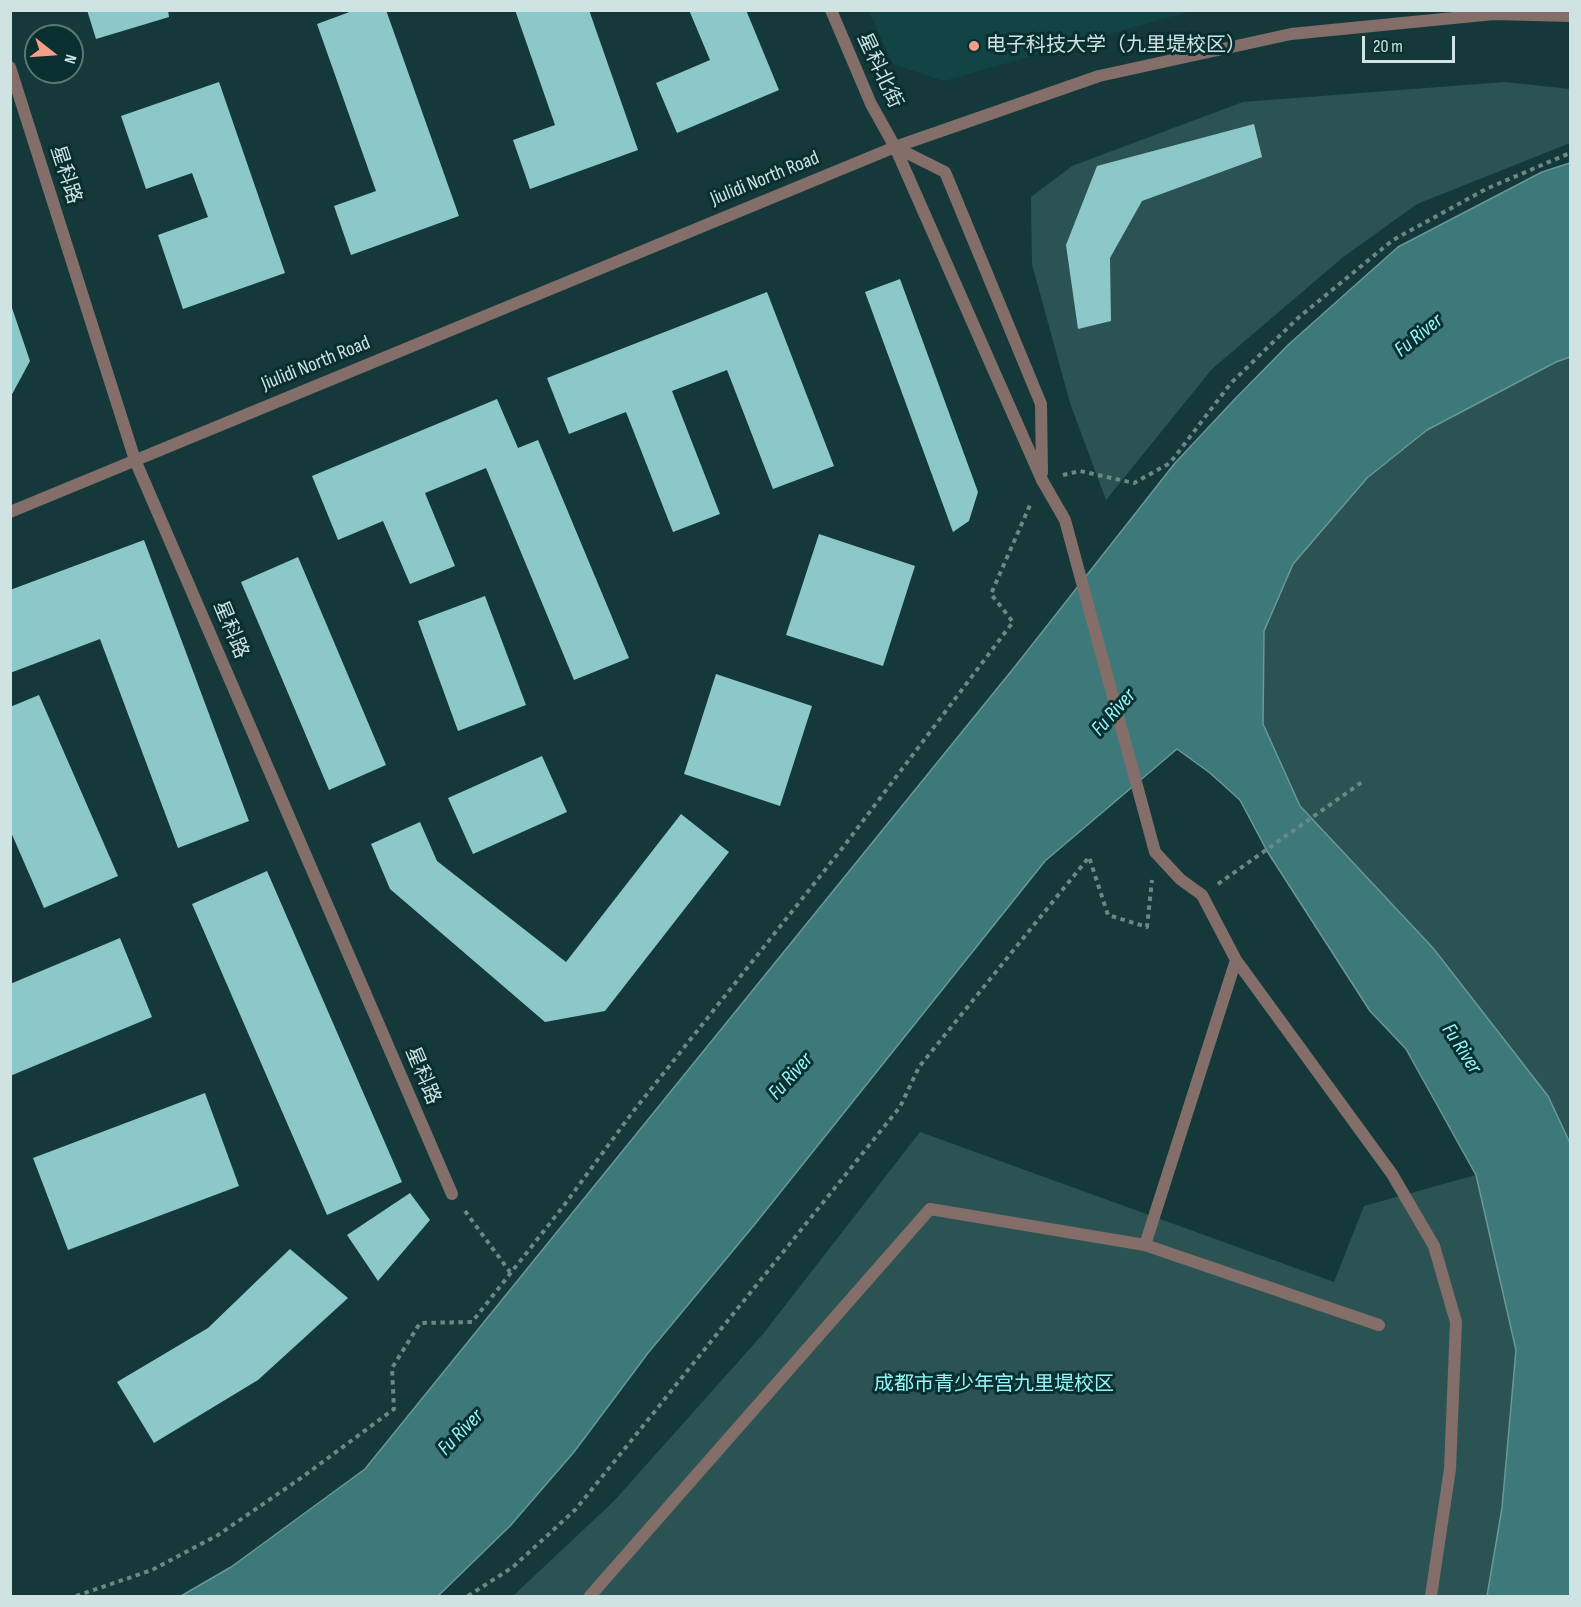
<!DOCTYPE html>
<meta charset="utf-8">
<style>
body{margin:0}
#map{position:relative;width:1581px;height:1607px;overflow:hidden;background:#15393a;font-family:"Sofia Sans Condensed",sans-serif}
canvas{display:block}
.frame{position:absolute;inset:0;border:12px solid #cfe3e3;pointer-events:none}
.north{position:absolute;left:24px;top:24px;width:60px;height:60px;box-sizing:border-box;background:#092f30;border:2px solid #587778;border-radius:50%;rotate:107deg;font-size:16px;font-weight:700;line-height:24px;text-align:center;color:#cfe3e3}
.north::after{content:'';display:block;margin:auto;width:21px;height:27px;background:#f49e88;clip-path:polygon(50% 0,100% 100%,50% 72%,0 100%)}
.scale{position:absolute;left:1362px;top:36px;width:93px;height:27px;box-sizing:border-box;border:3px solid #cfe3e3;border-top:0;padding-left:8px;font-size:18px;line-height:21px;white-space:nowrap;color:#cfe3e3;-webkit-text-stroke:4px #092f30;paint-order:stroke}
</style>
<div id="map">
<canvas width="1581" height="1607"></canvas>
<div class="frame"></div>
<div class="north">N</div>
<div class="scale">20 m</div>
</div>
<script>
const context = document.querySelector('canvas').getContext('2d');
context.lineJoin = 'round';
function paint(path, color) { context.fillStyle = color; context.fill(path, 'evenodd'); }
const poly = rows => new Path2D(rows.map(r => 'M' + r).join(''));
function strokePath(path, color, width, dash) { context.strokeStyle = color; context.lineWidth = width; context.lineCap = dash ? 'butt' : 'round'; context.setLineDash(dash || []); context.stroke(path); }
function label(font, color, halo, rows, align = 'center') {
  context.font = font + ' "Sofia Sans Condensed","Noto Sans SC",sans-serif'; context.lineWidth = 6; context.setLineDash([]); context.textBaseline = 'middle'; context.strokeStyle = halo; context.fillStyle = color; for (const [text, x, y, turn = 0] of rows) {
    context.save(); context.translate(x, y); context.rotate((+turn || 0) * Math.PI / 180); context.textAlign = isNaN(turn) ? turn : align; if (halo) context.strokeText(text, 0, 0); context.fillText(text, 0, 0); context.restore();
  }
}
paint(poly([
 [869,11,1191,11,944,81,893,64]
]), '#124345');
paint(poly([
 [1505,82,1570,89,1570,143,1417,204,1342,258,1212,369,1106,500,1070,403,1032,264,1031,197,1072,166,1243,102],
 [1570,357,1570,1143,1548,1096,1433,948,1300,806,1263,724,1264,631,1293,564,1367,478,1427,430,1556,362],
 [920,1132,1334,1282,1364,1206,1476,1175,1516,1350,1502,1508,1487,1596,513,1596,614,1501,763,1334]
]), '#2c5354');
const water = poly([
 [1570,163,1570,357,1556,362,1427,430,1367,478,1293,564,1264,631,1263,724,1300,806,1433,948,1548,1096,1570,1143,1570,1596,1487,1596,1502,1508,1516,1350,1476,1175,1406,1049,1370,1011,1267,851,1240,800,1210,773,1177,749,1045,861,755,1224,648,1353,574,1452,510,1526,438,1596,181,1596,231,1567,365,1469,1017,664,1175,463,1234,400,1288,345,1398,247,1542,172,1570,163]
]);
paint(water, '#3d787a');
strokePath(water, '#69989a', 1.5);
paint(poly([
 [87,10,168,10,169,17,96,39],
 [355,10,386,10,459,216,351,255,334,206,376,191,317,24],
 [515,10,589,10,638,150,530,189,513,140,555,125],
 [689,10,746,10,779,90,677,133,656,83,710,60],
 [219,82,285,273,183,309,158,235,208,217,192,173,146,189,121,116],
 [1254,124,1262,157,1142,201,1110,258,1111,321,1078,329,1066,245,1097,166],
 [900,279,978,492,969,521,953,532,865,292],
 [767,292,834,466,773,489,727,370,672,391,720,514,673,532,626,412,569,434,547,378],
 [10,302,30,361,10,398],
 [497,399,518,448,538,440,629,658,574,680,486,468,425,493,455,566,410,584,383,521,338,540,312,476],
 [819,534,915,566,883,666,786,635],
 [144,540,249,821,178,848,100,639,10,673,10,590],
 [298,557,386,765,329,790,241,582],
 [485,596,526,705,458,731,418,621],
 [716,674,812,706,780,806,684,774],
 [39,695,118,876,44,908,10,830,10,707],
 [542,756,567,812,473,854,448,798],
 [681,814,729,852,605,1011,545,1022,390,889,371,844,420,822,437,861,566,962],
 [267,871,402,1182,327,1215,192,904],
 [120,938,152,1017,10,1076,10,984],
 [205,1093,239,1186,68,1250,33,1158],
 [410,1193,430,1220,378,1281,347,1235],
 [290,1249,348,1298,258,1380,154,1443,117,1382,208,1328]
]), '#8cc8ca');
strokePath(poly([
 [1063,475,1080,471,1134,483,1170,463,1231,383,1298,318,1393,240,1486,189,1570,153],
 [1218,884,1365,780],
 [465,1211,510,1272],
 [76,1596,152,1570,218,1535,301,1478,394,1409,392,1368,420,1323,472,1322,562,1208,632,1113,844,846,1013,622,991,594,1030,505],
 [468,1596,513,1567,576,1509,900,1107,919,1067,1089,857,1108,915,1147,927,1152,880]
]), '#6b8888', 4, [4.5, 4.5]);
strokePath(poly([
 [1042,480,1065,520,1155,852,1180,879,1202,895,1236,960,1392,1174,1434,1246,1456,1322,1450,1469,1431,1596],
 [1145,1245,1236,960],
 [590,1596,930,1209,1145,1245,1379,1325]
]), '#836e69', 12);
strokePath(poly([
 [10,67,135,460,452,1194]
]), '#836e69', 12);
strokePath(poly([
 [831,10,871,104,895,147,1042,480],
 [895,147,945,172,1041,404,1042,473],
 [10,512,895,147,1099,76,1291,34,1494,14,1570,16]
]), '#836e69', 12);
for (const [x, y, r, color] of [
 [974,46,6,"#f49e88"]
]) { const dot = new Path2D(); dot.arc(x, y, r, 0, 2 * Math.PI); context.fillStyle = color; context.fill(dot); strokePath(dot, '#092f30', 2); }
label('20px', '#cfe3e3', '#092f30', [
 ["电子科技大学（九里堤校区）",986,46]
], 'left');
label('20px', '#cfe3e3', '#092f30', [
 ["星科北街",879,71,65],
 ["星科路",65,175,72],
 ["Jiulidi North Road",765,179,-22],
 ["Jiulidi North Road",316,364,-22],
 ["星科路",230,630,67],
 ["星科路",422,1076,67]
]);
label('20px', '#94f5f8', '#092f30', [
 ["成都市青少年宫九里堤校区",994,1385]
]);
label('italic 21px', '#96f8fa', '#092f30', [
 ["Fu River",1419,336,-39],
 ["Fu River",1114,713,-48],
 ["Fu River",1461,1049,57],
 ["Fu River",791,1077,-48],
 ["Fu River",461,1433,-46]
]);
</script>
